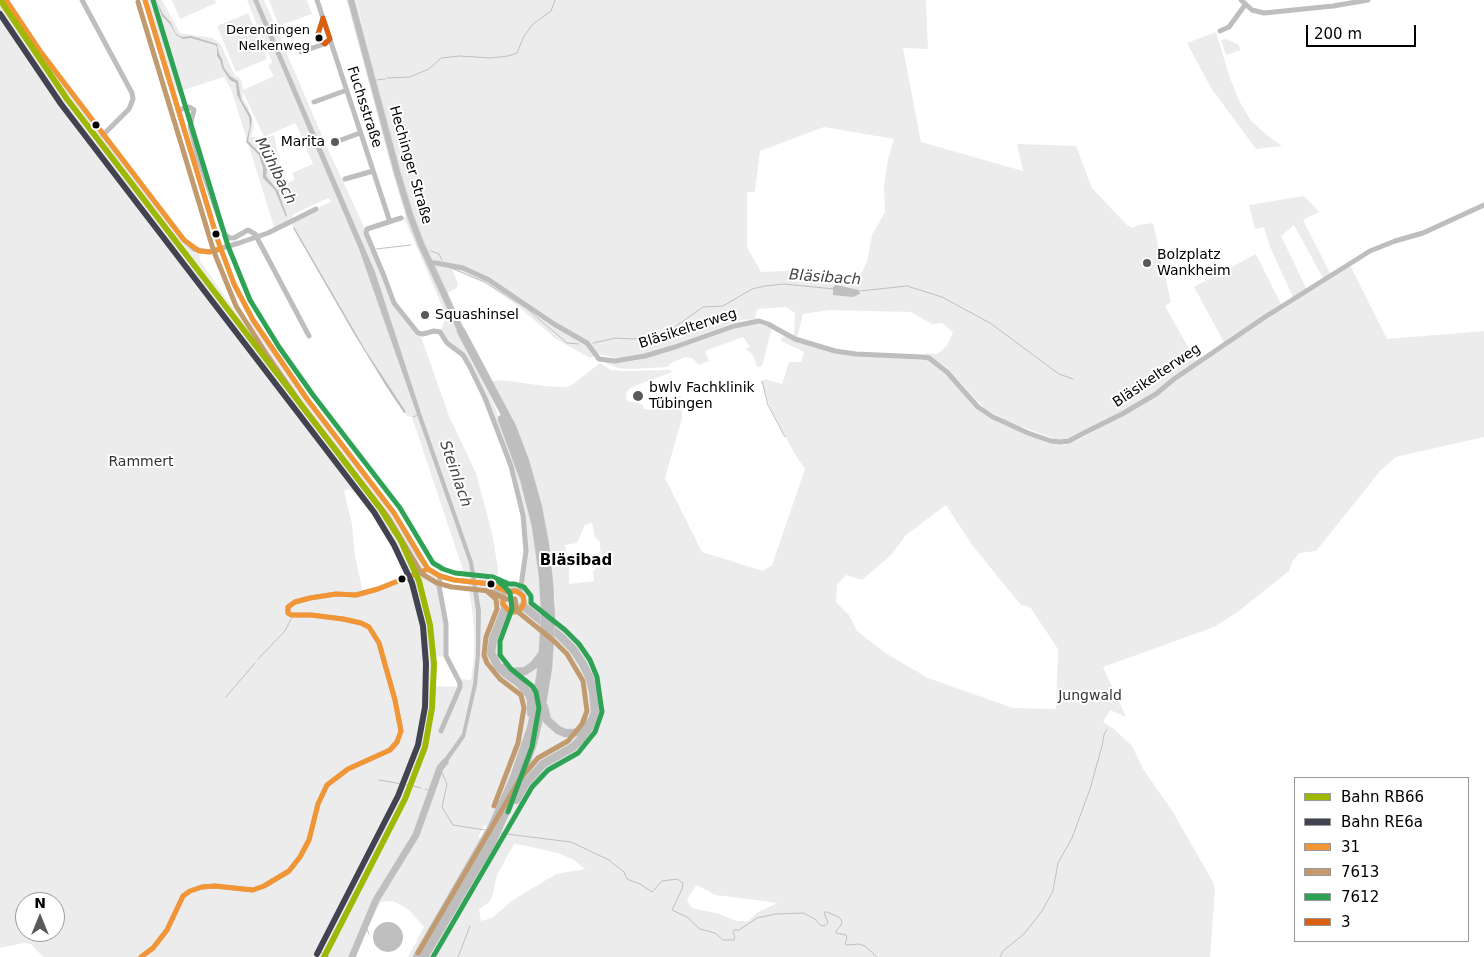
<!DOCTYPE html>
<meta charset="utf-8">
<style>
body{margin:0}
#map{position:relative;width:1484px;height:957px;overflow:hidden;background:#fff;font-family:"DejaVu Sans",sans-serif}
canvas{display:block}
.legend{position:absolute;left:1294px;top:777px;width:175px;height:165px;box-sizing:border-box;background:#fff;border:1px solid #999;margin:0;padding:6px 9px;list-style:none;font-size:15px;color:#000}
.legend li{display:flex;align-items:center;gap:10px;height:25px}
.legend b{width:25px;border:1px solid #999}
.north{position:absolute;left:15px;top:892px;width:50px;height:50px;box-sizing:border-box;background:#fff;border:1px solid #999;border-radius:50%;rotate:0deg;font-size:14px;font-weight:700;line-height:20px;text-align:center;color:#000}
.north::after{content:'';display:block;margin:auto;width:18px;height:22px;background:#595959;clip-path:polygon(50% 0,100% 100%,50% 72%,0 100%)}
.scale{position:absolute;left:1306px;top:25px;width:110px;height:22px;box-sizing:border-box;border:2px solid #000;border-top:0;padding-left:6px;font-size:15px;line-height:18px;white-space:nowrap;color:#000;-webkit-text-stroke:4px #fff;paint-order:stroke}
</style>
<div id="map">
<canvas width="1484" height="957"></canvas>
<ul class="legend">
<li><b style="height:6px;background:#9fb705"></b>Bahn RB66</li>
<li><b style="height:6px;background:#424351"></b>Bahn RE6a</li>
<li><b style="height:6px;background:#f29535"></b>31</li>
<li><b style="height:6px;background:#c19b6f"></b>7613</li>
<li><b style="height:6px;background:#2ea355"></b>7612</li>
<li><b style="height:6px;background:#d96013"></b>3</li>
</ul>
<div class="north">N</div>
<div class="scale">200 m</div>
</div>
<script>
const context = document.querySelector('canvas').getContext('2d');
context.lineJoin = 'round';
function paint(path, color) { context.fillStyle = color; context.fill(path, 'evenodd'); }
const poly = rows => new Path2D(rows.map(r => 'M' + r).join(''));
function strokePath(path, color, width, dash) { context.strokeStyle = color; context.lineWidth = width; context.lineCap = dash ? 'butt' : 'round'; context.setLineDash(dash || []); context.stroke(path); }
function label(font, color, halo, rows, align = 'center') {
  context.font = font + ' "DejaVu Sans",sans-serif'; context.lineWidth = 4; context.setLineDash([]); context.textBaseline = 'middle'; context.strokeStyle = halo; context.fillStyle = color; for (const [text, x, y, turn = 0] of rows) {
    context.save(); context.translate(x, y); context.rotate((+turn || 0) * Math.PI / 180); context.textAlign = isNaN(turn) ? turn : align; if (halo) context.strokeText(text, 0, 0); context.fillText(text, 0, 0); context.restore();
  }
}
paint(poly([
 [0,0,6,0,40,51,184,240,199,251,200,261,246,326,253,320,273,351,394,513,419,556,439,579,446,624,446,656,434,657,434,686,460,687,459,679,471,680,474,657,474,633,472,608,467,582,412,417,407,416,382,378,290,222,275,230,231,89,224,77,173,93,145,0,162,0,180,33,212,38,220,43,235,76,239,77,242,83,243,90,274,76,268,66,272,62,247,0,264,0,326,145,366,231,390,295,420,334,449,416,476,473,492,533,498,568,497,581,517,586,522,580,526,542,511,466,470,367,440,332,445,320,445,313,406,222,401,218,410,215,425,246,400,172,356,0,926,0,928,49,903,48,921,142,1023,171,1017,144,1076,146,1092,188,1127,225,1133,228,1138,225,1153,223,1171,302,1165,306,1197,363,1225,344,1194,287,1256,254,1282,306,1294,299,1270,247,1264,227,1255,229,1249,205,1304,196,1319,212,1303,220,1331,275,1349,263,1387,339,1484,331,1484,437,1396,457,1381,470,1316,551,1299,553,1292,562,1289,571,1239,611,1214,627,1103,667,1126,717,1110,710,1103,722,1114,729,1132,746,1143,769,1171,809,1213,882,1215,889,1210,957,408,957,424,927,408,909,393,901,381,902,373,916,355,957,43,957,31,944,24,943,0,948],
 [243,92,264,137,295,123,297,126,313,164,292,173,295,179,283,186,277,149,274,135,264,139,251,137,254,127,248,107,243,99],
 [824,127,894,139,888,159,884,187,885,212,872,235,867,262,857,282,806,270,761,272,747,247,747,192,755,192,760,151],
 [328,198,332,201,294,220,292,215],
 [1294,225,1324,280,1307,290,1281,236],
 [452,269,486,284,518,306,556,339,590,358,599,354,614,358,636,356,660,350,742,320,755,319,757,309,786,307,795,313,794,336,797,338,803,314,829,310,911,312,932,324,942,323,953,332,947,346,937,354,926,353,925,355,946,367,984,408,1009,422,1055,439,1063,440,1075,436,1122,412,1156,391,1130,411,1080,439,1065,445,1050,443,999,423,982,412,946,373,935,363,925,359,834,353,799,343,785,336,781,338,781,341,804,352,801,362,789,362,782,384,765,379,762,382,770,408,796,456,805,469,772,565,763,571,702,552,665,478,682,418,681,396,671,398,669,403,651,410,644,409,642,404,627,401,626,394,629,389,637,385,672,372,670,370,622,371,611,370,600,363,573,384,567,387,545,386,500,380,489,382,546,532,555,600,555,626,539,615,541,612,539,574,532,525,522,485,506,434,491,398,442,296,457,288,458,284],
 [348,489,370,502,382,520,398,552,408,578,363,593,355,556,352,524,344,491],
 [946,505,972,545,1002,582,1021,605,1030,607,1058,649,1056,709,1013,708,928,678,887,654,857,631,849,615,836,602,837,585,846,575,862,580,892,554,906,535],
 [592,523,595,537,600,542,601,562,593,571,594,581,569,584,569,566,565,545,577,543,585,525],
 [484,825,500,829,492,842,478,837],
 [514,844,522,845,558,853,574,860,585,869,556,874,513,900,492,918,481,921,479,909,488,903,492,898,497,875],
 [696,885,716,895,778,903,758,912,748,921,736,921,720,914,692,908,687,900],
 [25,902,55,902,55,932,25,932],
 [172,0,215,0,216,3,180,19],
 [269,0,307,0,312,14,279,26],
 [248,13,267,59,236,72,217,26],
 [1216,32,1231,81,1240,102,1251,121,1267,135,1282,146,1256,149,1211,88,1187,43],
 [1225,39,1238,44,1241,50,1226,55,1221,40],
 [759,324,772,328,762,366,760,367,757,366,752,354,745,349,750,347,743,337,705,351,709,361,699,365,692,358,685,357,671,363,667,367,630,369,618,368,607,364,607,362,617,363,639,360,668,352,741,325]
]), '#ececec');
paint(poly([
 [156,0,163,14,171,23,176,34,182,37,191,36,217,44,219,54,222,59,224,68,230,76,238,81,241,99,251,116,252,120,248,141,260,153,267,170,266,176,278,191,287,216,286,217,275,190,263,178,263,168,259,155,246,142,250,126,249,117,237,95,236,83,230,80,222,68,220,60,217,56,217,47,215,45,191,38,183,39,176,35,170,24,162,16],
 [253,0,258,0,375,272,422,416,473,562,481,611,480,655,477,685,465,737,442,770,439,766,462,734,473,684,476,654,476,611,469,563,359,249],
 [294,227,366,351,406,412,404,413,386,386,353,332,293,228],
 [836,285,859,290,860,294,853,297,833,295,833,287],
 '373 937a15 15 0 1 1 30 0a15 15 0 1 1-30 0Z'
]), '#bfbfbf');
strokePath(poly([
 [387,78,410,77,429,69,441,58,460,56,491,58,508,56,517,53,524,36,533,24,551,11,555,0],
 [377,80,385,79],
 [376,249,411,245],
 [431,251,439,254,442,260],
 [451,268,485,282,526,308,567,343,579,344],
 [860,291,907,286,942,297,990,323,1059,374,1073,379],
 [593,343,616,338,633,339,657,335,672,329,703,307,723,306,752,289,765,286,784,284,834,289],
 [762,381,768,405,785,437],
 [413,417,418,415],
 [258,659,285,631,291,619],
 [226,697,255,663],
 [440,768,447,784,442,807,453,825,485,830],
 [379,780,408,785],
 [413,786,421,788],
 [425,789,432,792],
 [499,833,571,842,609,860,624,872,627,879,640,884,652,892,662,881,677,879,683,883,682,889,672,910,687,917,700,929,715,933,723,940,734,940,735,937,733,933,734,930,739,930,757,918,776,914,803,913,815,919,820,925,824,926,828,923,824,912,827,912,839,917,842,921,841,925,836,931,836,933,846,935,847,938,845,944,847,945,859,944,865,946,877,957],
 [365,925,369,934],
 [319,951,324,954],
 [327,956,329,957],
 [458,957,470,926],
 [1000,957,1003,951,1024,934,1042,911,1053,891,1058,863,1072,838,1090,789,1102,746,1104,735,1107,729]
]), '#bfbfbf', 1);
strokePath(poly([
 [352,957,376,900,416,835,440,768,445,762]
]), '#bfbfbf', 7);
const major = poly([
 [351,0,397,172,410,215,421,244,461,331]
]);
const highway = poly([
 [461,331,512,427,525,461,538,507,545,545,549,583,551,619],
 [502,419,524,479,536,526,543,576,545,613],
 [505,609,493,639,491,653,498,666,506,674,519,683,529,694,531,701,531,713],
 [504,668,513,672,525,671,534,665,543,653],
 [544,707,547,720,558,730,565,733,574,733,581,731,588,723],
 [516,800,526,783,543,764,573,747,581,739,589,728,595,712,593,692,590,679,583,664,573,649,560,636,523,606],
 [417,957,492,827,513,780,531,728,535,710,542,665,544,633],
 [424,957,492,842,519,782,533,743,541,710,548,668,550,637]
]);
strokePath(major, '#dbdbdb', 8);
strokePath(highway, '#dbdbdb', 9);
strokePath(poly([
 [6,0,40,51,99,129,184,240,194,249,209,252,239,243,268,233,316,209],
 [82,0,132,93,133,99,129,109,103,135],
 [145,0,218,241,234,284,253,320,307,399,394,513,419,556,428,569,440,576,454,580,491,584,508,592],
 [317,0,390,222],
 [1241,0,1252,10,1264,13,1333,6,1368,0],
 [1220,31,1229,27,1245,5],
 [301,52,321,45,330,39],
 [314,102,347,90],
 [178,110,189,107,194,110,190,126,198,158,225,235,230,238,234,238,248,230,255,234,309,336],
 [333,143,360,133],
 [345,179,373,171],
 [401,218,367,229,366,233,384,276,394,303,418,333,423,334,434,331,440,332,447,343,463,355,470,367,485,398,511,466,523,515,526,551,520,593],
 [430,263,436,263,463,268,489,280,554,324,587,343,599,359,615,361,645,356,675,347,734,326,759,321,768,324,795,339,835,351,856,354,922,357,929,358,947,372,978,407,993,417,1028,433,1051,441,1061,442,1069,441,1084,433,1122,414,1156,394,1174,379,1265,317,1370,251,1395,241,1423,233,1484,205],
 [440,576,439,586,446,624,446,656,460,683,460,687,441,731],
 [491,586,499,591,503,597],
 '502 601a11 11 0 1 1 22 0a11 11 0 1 1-22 0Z',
 [141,957,153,948,167,930,183,896,190,891,202,887,215,886,253,890,264,886,289,871,300,857,309,840,318,804,327,785,348,769,390,750,397,742,401,731,395,700,379,643,369,627,361,623,343,619,311,615,291,615,288,613,288,607,295,602,310,598,336,594,356,595,378,589,428,569]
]), '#bebebe', 5);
strokePath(major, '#bebebe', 6);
strokePath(highway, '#bebebe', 8);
const highwayBridge = poly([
 [544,633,545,613],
 [550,637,551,619]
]);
strokePath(highwayBridge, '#dbdbdb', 9, []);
strokePath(highwayBridge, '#bebebe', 8);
strokePath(poly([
 [6,0,40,51,184,240,199,251,209,252,221,249],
 [145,0,218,241,234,284,253,320,307,399,394,513,428,569,440,576,454,580,491,584,508,592],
 [503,597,503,604,508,610,515,612,521,609,524,603,523,596,516,591,508,592],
 [141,957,153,948,167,930,183,896,190,891,202,887,215,886,253,890,264,886,289,871,300,857,309,840,318,804,327,785,348,769,390,750,397,742,401,731,395,700,379,643,369,627,361,623,343,619,311,615,291,615,288,613,288,607,295,602,310,598,336,594,356,595,378,589,428,569]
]), '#f29535', 5);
strokePath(poly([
 [138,2,214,252,236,306,267,355,301,404,388,517,422,574,437,583,452,587,489,591,506,599,515,599,517,611,555,642,567,654,583,681,587,711,582,724,568,741,538,758,520,779,418,953],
 [488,592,496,599,497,609,486,637,484,655,487,663,500,679,521,695,524,708,518,743,494,806]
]), '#c19b6f', 5);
strokePath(poly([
 [153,0,228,246,250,300,279,347,313,395,400,508,433,563,443,569,455,573,493,577,509,584,515,584,524,587,531,596,531,603,565,630,579,644,590,660,597,677,602,712,595,732,578,753,548,770,532,787,433,957],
 [496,580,504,586,510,593,512,609,500,641,500,655,511,669,532,686,536,692,539,708,532,747,508,812]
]), '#2ea355', 5);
strokePath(poly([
 [323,18,330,39,325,44,319,39,318,34,323,18]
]), '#d96013', 5);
strokePath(poly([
 [0,0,67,99,380,508,401,541,419,581,430,625,434,664,432,708,425,747,405,799,324,957]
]), '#9fb705', 6);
strokePath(poly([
 [0,14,61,104,374,512,394,545,412,583,423,626,426,664,425,707,418,745,398,796,317,954]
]), '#424351', 6);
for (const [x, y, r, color] of [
 [319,38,4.5,"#000"],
 [96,125,4.5,"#000"],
 [335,142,5,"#595959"],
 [216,234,4.5,"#000"],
 [1147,263,5,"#595959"],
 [425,315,5,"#595959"],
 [638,396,6,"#595959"],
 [402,579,4.5,"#000"],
 [491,584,4.5,"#000"]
]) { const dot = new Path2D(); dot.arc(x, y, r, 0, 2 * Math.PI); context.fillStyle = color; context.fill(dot); strokePath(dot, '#fff', 2); }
label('13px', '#000', '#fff', [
 ["Derendingen",310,31],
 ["Nelkenweg",310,47]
], 'right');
label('14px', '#000', '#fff', [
 ["Fuchsstraße",364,107,72],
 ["Hechinger Straße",410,165,74],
 ["Bläsikelterweg",688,329,-18],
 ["Bläsikelterweg",1157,376,-34]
]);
label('14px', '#000', '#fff', [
 ["Marita",325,142,"right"],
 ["Bolzplatz",1157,255],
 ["Wankheim",1157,271],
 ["Squashinsel",435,315],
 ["bwlv Fachklinik",649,388],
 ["Tübingen",649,404]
], 'left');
label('14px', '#333', '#fff', [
 ["Rammert",141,462],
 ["Jungwald",1090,696]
]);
label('italic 15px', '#444', '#fff', [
 ["Mühlbach",275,171,63],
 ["Bläsibach",825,278,4],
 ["Steinlach",455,474,71]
]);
label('bold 15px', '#000', '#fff', [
 ["Bläsibad",576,561]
]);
</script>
